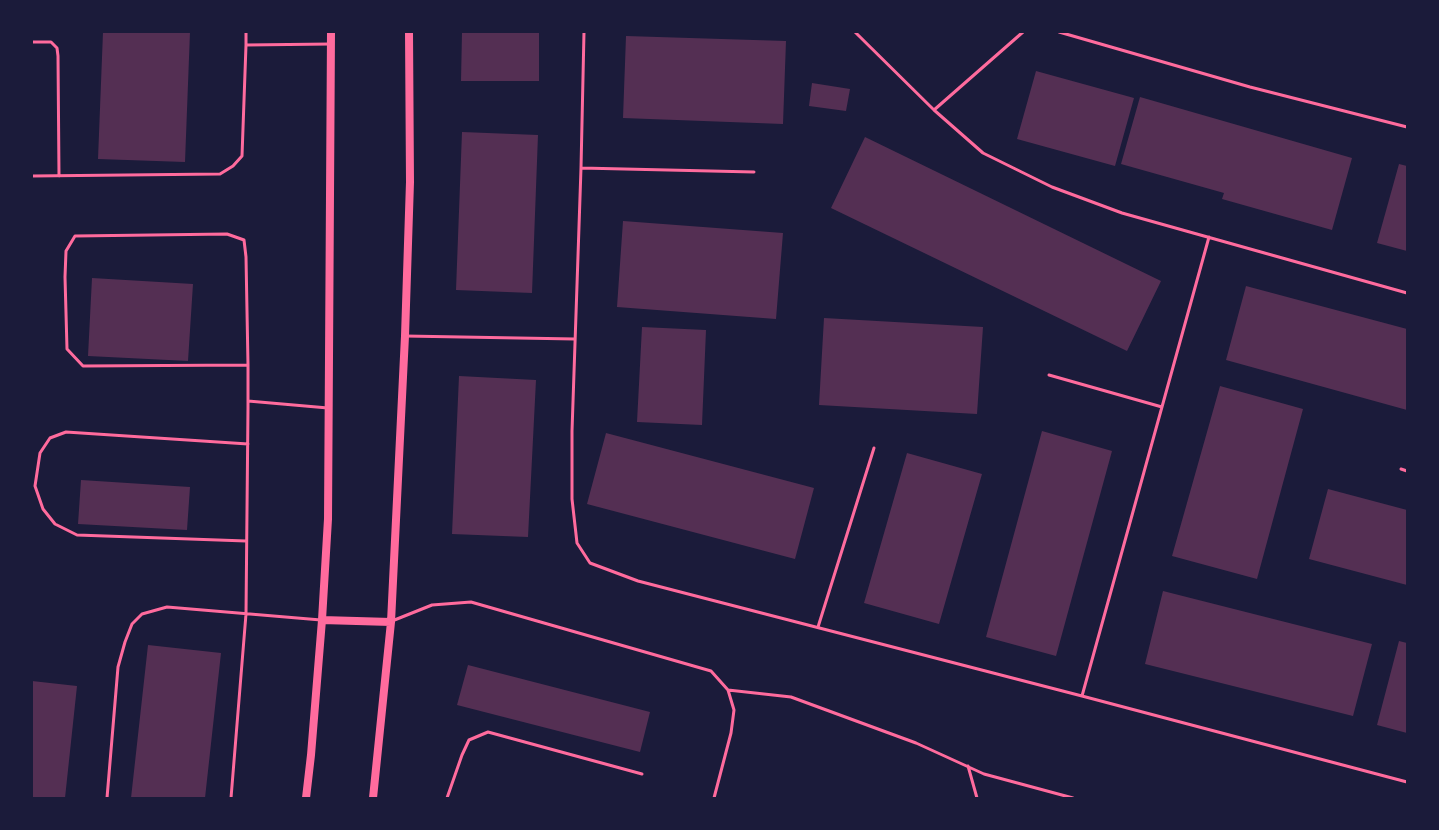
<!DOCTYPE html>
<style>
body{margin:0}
#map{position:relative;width:1439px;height:830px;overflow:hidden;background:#1b1b3a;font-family:"Open Sans",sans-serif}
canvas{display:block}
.frame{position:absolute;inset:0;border:33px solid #1b1b3a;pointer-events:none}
</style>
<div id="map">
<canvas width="1439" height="830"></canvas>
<div class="frame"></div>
</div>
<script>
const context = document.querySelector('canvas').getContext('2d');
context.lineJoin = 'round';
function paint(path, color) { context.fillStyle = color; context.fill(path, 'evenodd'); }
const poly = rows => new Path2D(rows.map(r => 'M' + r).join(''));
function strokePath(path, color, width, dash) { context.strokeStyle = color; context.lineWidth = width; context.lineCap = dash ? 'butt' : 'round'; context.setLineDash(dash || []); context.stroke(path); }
paint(poly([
 [103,32,190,32,185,162,98,159],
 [462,32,539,32,539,81,461,81],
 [626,36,786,41,783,124,623,118],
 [1036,71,1134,98,1115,166,1017,139],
 [812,83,850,89,846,111,809,106],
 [1140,97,1352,158,1332,230,1222,199,1224,193,1121,164],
 [462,132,538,135,532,293,456,290],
 [865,137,1161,281,1127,351,831,208],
 [1399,164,1407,166,1407,251,1377,243],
 [623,221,783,233,776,319,617,307],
 [92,278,193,284,188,361,88,356],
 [1246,286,1407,329,1407,410,1226,360],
 [824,318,983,327,977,414,819,405],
 [642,327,706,330,702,425,637,422],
 [459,376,536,380,528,537,452,534],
 [1220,386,1303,409,1257,579,1172,556],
 [1042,431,1112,451,1056,656,986,637],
 [606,433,814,488,795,559,587,504],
 [907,453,982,474,939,624,864,603],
 [81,480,190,487,187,530,78,524],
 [1328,489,1407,510,1407,585,1309,559],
 [1163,591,1372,644,1353,716,1145,664],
 [1399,641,1407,643,1407,733,1377,725],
 [148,645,221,653,205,798,131,798],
 [468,665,650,712,640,752,457,705],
 [32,681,77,686,65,798,32,798]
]), '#542f53');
strokePath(poly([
 [246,32,246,45,331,44],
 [584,32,581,168,572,431,572,499,577,543,590,563,638,581,1082,696,1407,782],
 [855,32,934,110,983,153,1052,187,1122,213,1407,293],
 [1059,32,1250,87,1407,127],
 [32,42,51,42,57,48,58,56,59,176],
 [934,110,1023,32],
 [581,168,754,172],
 [32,176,220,174,233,166,242,156,246,45],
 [405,336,575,339],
 [1049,375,1162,407],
 [248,401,328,408],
 [1401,469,1407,471],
 [246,541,77,535,55,524,43,509,35,486,40,453,50,438,66,432,248,444],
 [392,621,432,605,471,602,711,671,728,690,734,710,731,733,714,798],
 [818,627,874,448],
 [728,690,791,697,916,743,984,774,1073,798],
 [1082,696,1209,237],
 [968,766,977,798],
 [107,798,118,667,125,642,132,624,142,614,167,607,321,620],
 [231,798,246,614,248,407,248,365,246,257,244,240,227,234,75,236,66,251,65,277,67,349,83,366,248,365],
 [447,798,462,755,469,740,488,732,642,774]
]), '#ff6b9d', 3);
strokePath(poly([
 [322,620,391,622],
 [306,798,311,755,322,620,328,519,331,32],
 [373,798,391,622,405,336,410,182,409,32]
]), '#ff6b9d', 8);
</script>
